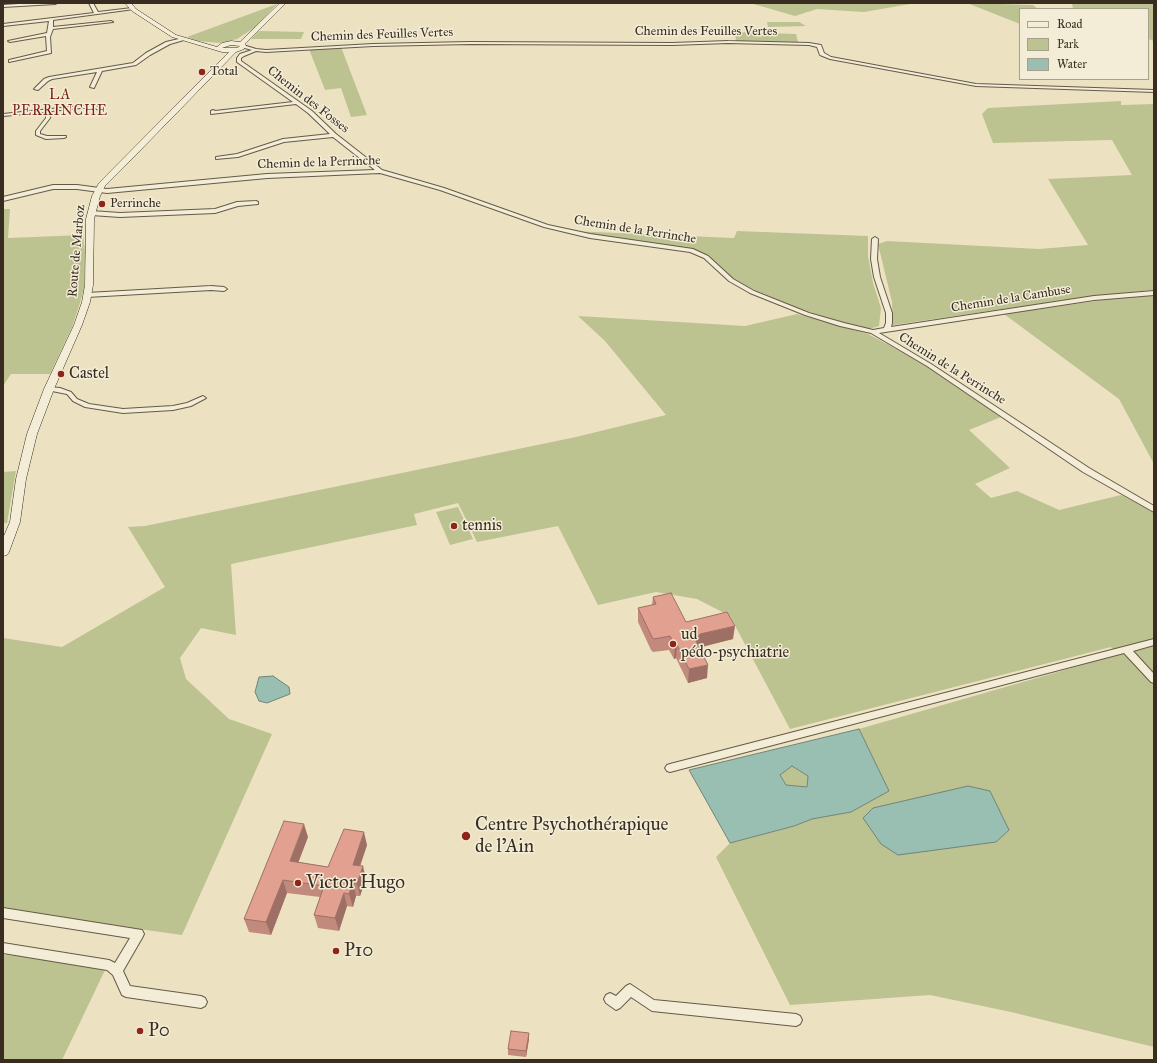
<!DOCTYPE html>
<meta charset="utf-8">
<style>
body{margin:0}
#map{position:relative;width:1157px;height:1063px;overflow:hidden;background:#ece2c1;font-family:"IM FELL Great Primer",serif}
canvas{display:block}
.frame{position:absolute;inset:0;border:4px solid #382d20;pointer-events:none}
.legend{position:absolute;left:1019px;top:8px;width:130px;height:72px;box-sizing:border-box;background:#f3ecd7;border:1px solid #a8a08e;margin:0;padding:5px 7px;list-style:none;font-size:12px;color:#382d20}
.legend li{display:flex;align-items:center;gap:8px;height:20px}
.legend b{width:20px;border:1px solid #a8a08e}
</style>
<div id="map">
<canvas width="1157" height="1063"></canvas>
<div class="frame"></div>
<ul class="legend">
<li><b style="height:5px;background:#f3ecd7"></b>Road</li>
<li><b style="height:11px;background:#bcc290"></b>Park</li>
<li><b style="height:11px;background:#99beb2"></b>Water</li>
</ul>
</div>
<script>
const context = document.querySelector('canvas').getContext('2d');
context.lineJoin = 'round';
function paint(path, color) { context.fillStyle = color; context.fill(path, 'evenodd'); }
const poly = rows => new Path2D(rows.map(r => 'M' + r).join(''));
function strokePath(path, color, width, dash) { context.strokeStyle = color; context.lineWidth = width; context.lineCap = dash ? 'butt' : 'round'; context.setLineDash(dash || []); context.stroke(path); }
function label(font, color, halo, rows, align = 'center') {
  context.font = font + ' "IM FELL Great Primer",serif'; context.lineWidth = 3; context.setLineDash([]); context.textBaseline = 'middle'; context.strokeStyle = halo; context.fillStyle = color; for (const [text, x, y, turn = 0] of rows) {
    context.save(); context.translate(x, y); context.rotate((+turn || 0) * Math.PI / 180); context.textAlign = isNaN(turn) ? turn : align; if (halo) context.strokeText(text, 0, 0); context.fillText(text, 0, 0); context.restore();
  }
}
paint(poly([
 [750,3,916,3,864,12,817,9,795,16],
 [967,3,1033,5,1038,9,1020,9,1020,24],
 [1072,3,1154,3,1154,41,1148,39,1148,9,1073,9],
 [277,4,254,28,237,39,220,43,197,41,187,37],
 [767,22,799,22,806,26,768,27],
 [259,31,304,32,301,39,251,39],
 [735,32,796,34,798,42,736,41],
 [341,47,367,115,351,117,341,88,325,90,309,49],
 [1121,101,1121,105,1154,104,1154,290,1092,296,893,325,892,302,878,244,887,241,1039,249,1088,245,1048,179,1132,175,1112,140,993,143,982,114,988,108],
 [3,209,10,209,8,238,83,235,85,252,84,288,79,306,72,327,50,374,11,374,3,386],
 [570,231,734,238,737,231,868,236,868,256,873,283,881,308,879,326,869,329,846,324,795,307,750,288,733,279,708,255,692,249,608,238],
 [1139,295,1154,295,1154,464,1119,399,1004,314],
 [797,314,868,334,921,362,1001,417,969,430,1010,468,975,484,991,498,1017,491,1059,510,1121,495,1154,512,1154,1047,1011,1012,930,995,790,1005,716,857,730,843,794,826,812,819,851,812,888,791,859,729,1117,655,1111,647,790,729,730,616,697,599,656,592,598,605,558,526,477,542,458,503,414,514,417,525,231,564,236,635,201,628,180,658,186,679,229,719,272,734,182,935,3,910,3,638,62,647,165,587,128,527,145,526,576,437,666,415,605,341,578,316,745,326],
 [16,471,7,523,3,523,3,472],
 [458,507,473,539,450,545,436,512],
 [792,766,808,776,807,787,786,785,780,775],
 [3,955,30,956,106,968,62,1060,3,1060]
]), '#bcc290');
const water = poly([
 [273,676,289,687,290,694,267,703,259,701,255,692,259,677,273,676],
 [859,729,889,791,851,812,812,819,794,826,730,843,689,770,859,729],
 [792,766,808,776,807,787,786,785,780,775,792,766],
 [968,786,990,791,1009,830,996,842,898,855,881,844,863,818,873,808,968,786]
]);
paint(water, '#99beb2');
strokePath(water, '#728478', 1);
const street = poly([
 [34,3,57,3,55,4,3,7,3,5,34,3],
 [89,3,93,3,98,12,132,8,134,9,53,20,53,27,111,21,113,22,53,29,50,37,51,53,9,62,9,60,47,51,46,36,10,42,8,41,47,33,49,21,3,26,3,24,94,13,89,3],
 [183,38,185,39,184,40,170,44,150,55,136,65,102,71,94,88,90,87,97,72,52,79,48,81,38,90,34,89,44,79,49,77,133,63,146,53,166,42,183,38],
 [728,41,809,43,821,45,824,53,831,57,976,84,1154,90,1154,92,976,86,830,59,820,55,817,47,809,45,728,43,672,45,470,44,373,46,266,52,256,51,244,56,241,58,241,61,312,111,336,134,382,170,444,188,548,225,590,234,693,249,708,256,733,279,754,291,809,313,844,323,873,330,884,328,886,323,886,313,874,277,871,259,872,239,875,237,878,239,877,259,880,277,892,313,892,323,891,327,1094,296,1154,291,1154,295,1094,300,879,333,931,364,1089,468,1154,506,1154,512,1083,472,927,366,871,333,840,326,805,315,750,293,729,281,704,258,690,252,590,238,544,227,440,190,380,173,267,178,107,193,77,189,53,189,3,201,3,197,53,185,77,185,107,189,267,174,375,170,333,137,284,142,238,157,216,159,216,157,237,154,283,139,330,134,308,113,296,104,211,114,211,111,213,110,215,111,293,102,237,62,237,58,240,54,252,50,241,47,241,46,243,45,256,49,266,50,373,44,470,42,672,43,728,41],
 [80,106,96,106,103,110,101,111,95,108,80,108,51,111,50,118,40,131,40,134,47,136,66,136,66,137,64,138,46,139,36,135,36,131,46,118,46,112,3,116,3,114,80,106],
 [256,201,258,202,258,204,238,206,215,213,120,217,91,215,88,213,91,211,120,213,215,209,237,202,256,201],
 [211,286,224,287,227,289,224,291,211,290,87,297,84,295,87,293,211,286],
 [49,387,60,388,71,392,77,399,89,404,123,409,173,406,187,403,203,396,206,398,191,406,173,410,123,413,85,407,73,401,67,394,47,390,46,389,49,387],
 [1154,639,1154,645,1133,651,1154,674,1154,683,1151,682,1124,653,670,772,667,771,665,768,667,765,670,764,1154,639],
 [3,908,142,930,144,934,142,938,123,971,130,986,201,996,205,998,207,1002,205,1006,201,1008,126,997,122,995,113,975,107,970,3,953,3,943,109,960,115,963,130,938,3,918,3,908],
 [630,984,654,1000,796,1014,800,1016,802,1020,800,1024,796,1026,652,1011,631,997,620,1008,616,1010,606,1003,604,999,606,995,610,993,616,996,626,986,630,984]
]);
const secondary = poly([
 [125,3,131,3,136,9,176,35,217,47,222,43,231,41,240,42,280,3,286,3,245,44,246,45,244,49,236,52,124,167,105,186,100,196,94,219,93,285,90,302,82,325,54,389,37,434,26,479,20,522,9,552,7,555,3,556,3,538,10,522,16,479,27,434,44,389,74,325,82,302,85,285,86,219,92,196,99,183,229,52,222,52,172,37,132,11,125,3],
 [231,45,240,46,237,48,222,48,231,45]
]);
strokePath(street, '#655a48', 2);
strokePath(secondary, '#382d20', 1);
paint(street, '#f3ecd7');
paint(secondary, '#f3ecd7');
paint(poly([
 [653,597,686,622,733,639,699,647,707,678,688,683,676,658,674,659,669,650,653,652,651,650,638,622,638,608,652,605],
 [308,837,298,862,328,867,367,845,360,866,366,879,360,896,356,896,353,907,347,906,339,931,318,928,314,915,320,897,287,893,271,935,249,932,244,919],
 [529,1033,529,1039,526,1057,508,1055,508,1049]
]), '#c28a7c');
paint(poly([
 [735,626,733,639,698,648,696,641,700,634],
 [675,645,677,645,676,658,674,659],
 [708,665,707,678,688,683,689,669],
 [304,824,308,837,294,874,290,861],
 [364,832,367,845,356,878,353,865],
 [363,866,366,879,360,896,357,884],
 [283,880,287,893,271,935,266,922],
 [353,883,356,896,353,907,349,894],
 [344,893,347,906,339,931,335,918],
 [529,1033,529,1039,526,1057,526,1051]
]), '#9e7065');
const building = poly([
 [671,593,686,622,727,612,735,626,700,634,696,641,708,665,689,669,677,645,675,645,670,636,654,639,652,637,638,608,656,604,653,597,671,593],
 [284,821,304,824,290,861,328,867,344,829,364,832,353,865,363,866,357,884,353,883,349,894,344,893,335,918,314,915,324,886,283,880,266,922,244,919,284,821],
 [511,1031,529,1033,526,1051,508,1049,511,1031]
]);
paint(building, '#e1a090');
strokePath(building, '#9e7065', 1);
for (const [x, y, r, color] of [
 [202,72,4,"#8f2418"],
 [102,204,4,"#8f2418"],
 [61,374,4,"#8f2418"],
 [454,526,4,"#8f2418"],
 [673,644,4,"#8f2418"],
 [466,836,5,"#8f2418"],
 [298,883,4,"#8f2418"],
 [336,951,4,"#8f2418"],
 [140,1031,4,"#8f2418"]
]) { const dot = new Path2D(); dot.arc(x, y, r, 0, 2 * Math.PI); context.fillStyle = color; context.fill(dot); strokePath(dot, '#f3ecd7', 1.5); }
label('13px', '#382d20', '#f3ecd7', [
 ["Chemin des Feuilles Vertes",706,32],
 ["Chemin des Feuilles Vertes",382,35,-2],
 ["Chemin des Fosses",308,100,38],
 ["Chemin de la Perrinche",319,163,-2],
 ["Chemin de la Perrinche",635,230,9],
 ["Route de Marboz",77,251,-85],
 ["Chemin de la Cambuse",1011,299,-9],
 ["Chemin de la Perrinche",952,369,32]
]);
label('13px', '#382d20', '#f3ecd7', [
 ["Total",210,72],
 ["Perrinche",110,204]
], 'left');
context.letterSpacing = '1px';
label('14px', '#7a1f14', '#f3ecd7', [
 ["LA",60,96],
 ["PERRINCHE",60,112]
]);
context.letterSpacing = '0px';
label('16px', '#382d20', '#f3ecd7', [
 ["Castel",69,374],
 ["tennis",462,526],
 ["ud",681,635],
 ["pédo-psychiatrie",681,653]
], 'left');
label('19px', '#382d20', '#f3ecd7', [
 ["Centre Psychothérapique",475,825],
 ["de l'Ain",475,847],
 ["Victor Hugo",306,883],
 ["P10",344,951],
 ["P0",148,1031]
], 'left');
</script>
